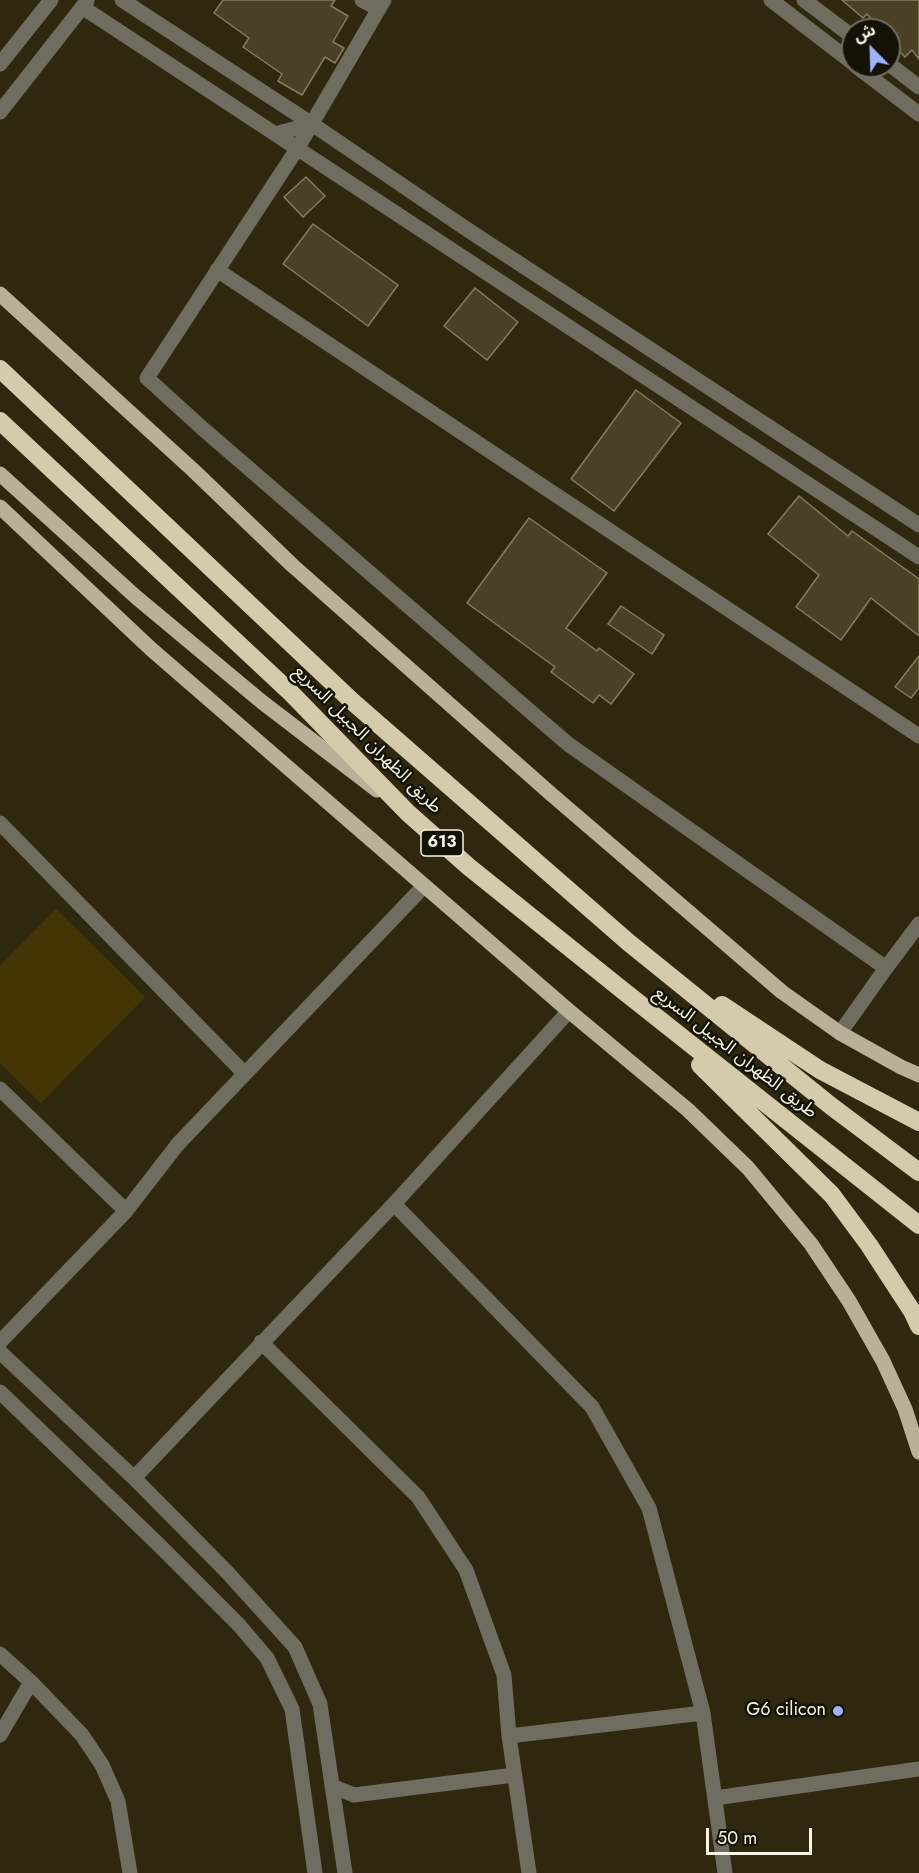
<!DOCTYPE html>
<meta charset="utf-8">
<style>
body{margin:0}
#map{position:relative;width:919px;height:1873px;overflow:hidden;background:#30280e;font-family:Jost,"Noto Sans Arabic",sans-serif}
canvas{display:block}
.north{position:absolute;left:841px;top:18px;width:60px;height:60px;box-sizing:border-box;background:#141106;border:2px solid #706c5f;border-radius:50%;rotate:337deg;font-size:16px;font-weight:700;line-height:24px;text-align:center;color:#f9f4e4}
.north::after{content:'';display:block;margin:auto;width:21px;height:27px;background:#9fb3fd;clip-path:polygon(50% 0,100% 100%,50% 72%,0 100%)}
.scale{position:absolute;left:706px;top:1828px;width:106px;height:27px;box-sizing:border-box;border:3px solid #f9f4e4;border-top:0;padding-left:8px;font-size:18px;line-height:21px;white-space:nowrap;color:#f9f4e4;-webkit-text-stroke:4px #141106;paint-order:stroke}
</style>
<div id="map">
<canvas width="919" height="1873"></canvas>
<div class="north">ش</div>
<div class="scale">50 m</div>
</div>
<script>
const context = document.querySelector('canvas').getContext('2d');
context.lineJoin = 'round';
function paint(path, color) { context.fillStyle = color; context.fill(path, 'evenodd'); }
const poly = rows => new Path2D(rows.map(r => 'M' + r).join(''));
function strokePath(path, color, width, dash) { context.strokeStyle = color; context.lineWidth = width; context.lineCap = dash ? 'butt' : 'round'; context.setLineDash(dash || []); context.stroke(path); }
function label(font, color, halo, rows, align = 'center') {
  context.font = font + ' Jost,"Noto Sans Arabic",sans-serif'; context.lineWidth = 5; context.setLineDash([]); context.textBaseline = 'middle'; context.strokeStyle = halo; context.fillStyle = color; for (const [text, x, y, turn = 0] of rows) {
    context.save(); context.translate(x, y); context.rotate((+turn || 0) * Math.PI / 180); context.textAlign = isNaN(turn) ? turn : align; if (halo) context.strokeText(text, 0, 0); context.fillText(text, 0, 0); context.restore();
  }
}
paint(poly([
 [56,909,145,997,41,1103,0,1063,0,966]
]), '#443604');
const building = poly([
 [223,0,335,0,331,6,348,16,333,42,344,48,335,63,325,57,302,95,278,81,282,74,243,47,249,38,214,13,223,0],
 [842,0,919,0,919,59,912,50,905,57,889,41,889,30,880,30,867,14,863,18,842,0],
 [306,177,325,196,303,217,284,197,306,177],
 [313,224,398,285,368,326,283,264,313,224],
 [475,288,518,322,487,360,444,326,475,288],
 [636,390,681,423,614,511,571,479,636,390],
 [799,496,848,536,852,531,919,579,919,636,871,598,841,640,796,607,819,575,768,534,799,496],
 [529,518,607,573,566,628,597,651,599,648,634,674,611,704,599,695,593,703,551,672,555,667,467,603,529,518],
 [621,606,664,635,652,654,608,624,621,606],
 [919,656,919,688,911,698,895,687,919,656]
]);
paint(building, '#494026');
strokePath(building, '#857b5f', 1.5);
strokePath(poly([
 [122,0,312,124,465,228,919,525],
 [362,0,379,9],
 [384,0,297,149,147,378,202,428,568,744,886,968,919,924],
 [771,0,853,63],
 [804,0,853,37],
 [82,7,919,557],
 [0,64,51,0],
 [889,64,919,87],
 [856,66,919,114],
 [0,112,87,1],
 [275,134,312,124],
 [217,270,919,736],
 [0,823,245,1074],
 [840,1033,886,968],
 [0,1089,126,1211],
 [394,1204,592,1407,649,1508,703,1713,725,1873],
 [0,1342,126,1211,178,1144,424,886],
 [261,1342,418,1497,466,1570,504,1675,509,1736,529,1873],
 [0,1352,134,1478,227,1572,295,1647,320,1704,345,1873],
 [0,1392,158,1544,239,1625,267,1658,292,1709,315,1873],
 [134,1478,394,1204,569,1011],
 [0,1654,31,1682,82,1735,102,1765,118,1801,130,1873],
 [0,1735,31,1682],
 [509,1736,703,1713],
 [334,1787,354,1795,514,1775],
 [715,1798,919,1769]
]), '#706c60', 15);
strokePath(poly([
 [0,294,193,470,292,565,551,794,782,992,840,1033,901,1067,919,1075],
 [0,474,136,597,262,702,377,790],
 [0,507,151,649,569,1011,688,1110,748,1168,811,1244,849,1301,883,1361,905,1409,919,1452]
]), '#b8b097', 15);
strokePath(poly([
 [0,369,353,702,628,942,831,1106,919,1172],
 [0,421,291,693,408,813,469,867,621,989,919,1225],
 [722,1005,820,1070,919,1122],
 [700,1065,832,1195,869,1245,912,1311,919,1326]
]), '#d5cbac', 18);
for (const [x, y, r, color] of [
 [838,1711,6,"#9fb3fd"]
]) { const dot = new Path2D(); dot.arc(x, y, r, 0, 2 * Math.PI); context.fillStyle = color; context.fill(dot); strokePath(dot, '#141106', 2); }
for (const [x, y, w] of [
 [442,843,42]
]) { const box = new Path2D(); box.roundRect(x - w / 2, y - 13, w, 26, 4.5); context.fillStyle = '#141106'; context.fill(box); strokePath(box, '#f9f4e4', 1.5); }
label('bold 16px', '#f9f4e4', null, [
 ["613",442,843]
]);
label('18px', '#f9f4e4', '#141106', [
 ["طريق الظهران الجبيل السريع",367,740,45],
 ["طريق الظهران الجبيل السريع",735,1053,38]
]);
label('18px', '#f9f4e4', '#141106', [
 ["G6 cilicon",826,1711]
], 'right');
</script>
